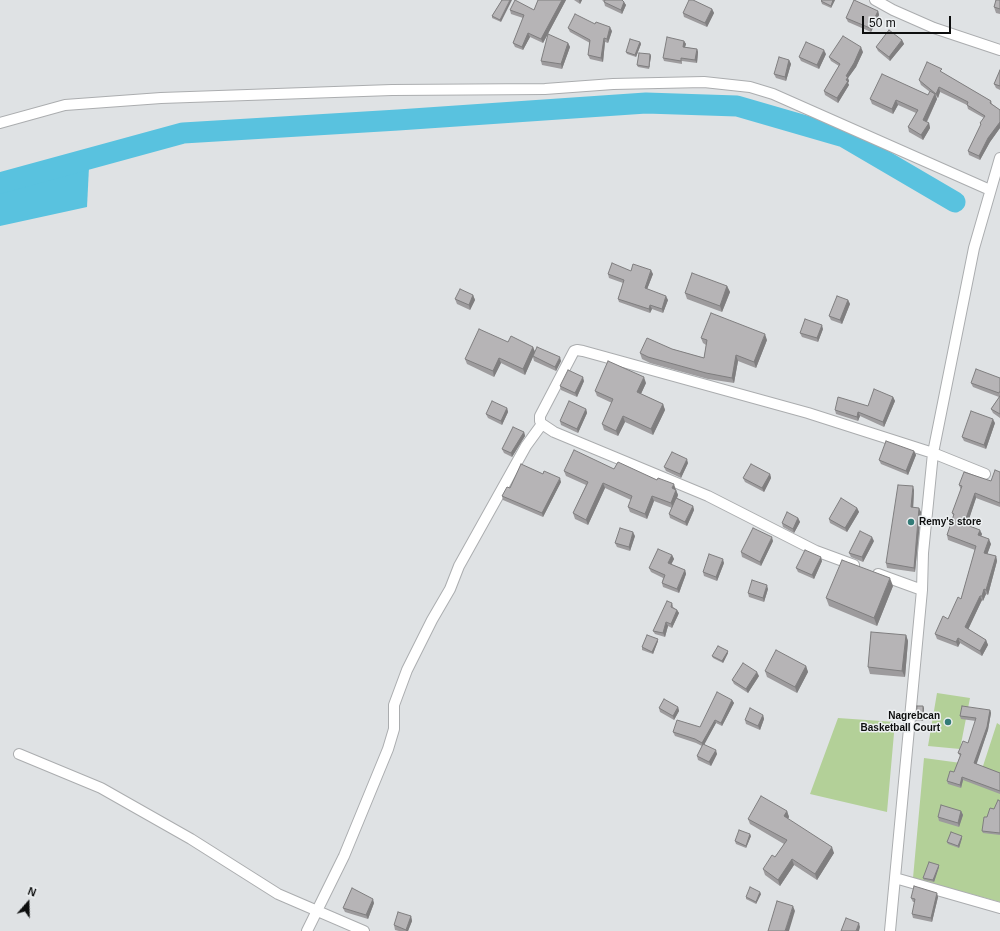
<!DOCTYPE html>
<style>
body{margin:0}
#map{position:relative;width:1000px;height:931px;overflow:hidden;background:#dfe2e4;font-family:Helvetica,sans-serif}
canvas{display:block}
.north{position:absolute;left:8px;top:883px;width:40px;height:40px;-webkit-text-stroke:3px #eceff1;paint-order:stroke;rotate:20deg;font-size:11px;font-weight:700;line-height:16px;text-align:center;color:#0d0e0e}
.north::after{content:'';display:block;margin:auto;width:14px;height:18px;background:#0d0e0e;clip-path:polygon(50% 0,100% 100%,50% 72%,0 100%)}
.scale{position:absolute;left:862px;top:16px;width:89px;height:18px;box-sizing:border-box;border:2px solid #0d0e0e;border-top:0;padding-left:5px;font-size:12px;line-height:14px;white-space:nowrap;color:#0d0e0e;-webkit-text-stroke:3px #eceff1;paint-order:stroke}
</style>
<div id="map">
<canvas width="1000" height="931"></canvas>
<div class="north">N</div>
<div class="scale">50 m</div>
</div>
<script>
const context = document.querySelector('canvas').getContext('2d');
context.lineJoin = 'round';
function paint(path, color) { context.fillStyle = color; context.fill(path, 'evenodd'); }
const poly = rows => new Path2D(rows.map(r => 'M' + r).join(''));
function strokePath(path, color, width, dash) { context.strokeStyle = color; context.lineWidth = width; context.lineCap = dash ? 'butt' : 'round'; context.setLineDash(dash || []); context.stroke(path); }
function label(font, color, halo, rows, align = 'center') {
  context.font = font + ' Helvetica,sans-serif'; context.lineWidth = 3; context.setLineDash([]); context.textBaseline = 'middle'; context.strokeStyle = halo; context.fillStyle = color; for (const [text, x, y, turn = 0] of rows) {
    context.save(); context.translate(x, y); context.rotate((+turn || 0) * Math.PI / 180); context.textAlign = isNaN(turn) ? turn : align; if (halo) context.strokeText(text, 0, 0); context.fillText(text, 0, 0); context.restore();
  }
}
paint(poly([
 [937,693,970,698,960,749,928,746],
 [838,718,895,722,887,812,810,794],
 [997,723,1000,725,1000,902,913,878,924,758,983,766]
]), '#b3d098');
paint(poly([
 [89,167,87,207,0,226,0,190]
]), '#59c2df');
strokePath(poly([
 [0,183,183,133,398,120,646,103,737,106,844,137,955,202]
]), '#59c2df', 21);
const street = poly([
 [875,0,893,10,934,28,1000,50],
 [0,123,65,105,161,98,392,90,545,89,613,84,704,82,750,87,773,94,990,190],
 [854,565,816,551,708,496,554,432,542,424,540,421,540,416,574,351,577,350,583,351,808,413,933,453,985,474],
 [878,574,922,590],
 [19,754,101,788,191,839,278,894,364,931],
 [895,878,1000,908],
 [307,931,344,856,388,749,394,729,394,705,407,670,432,620,450,589,459,566,526,446,542,424],
 [890,931,922,590,923,553,933,453,974,248,1000,158]
]);
strokePath(street, '#abadaf', 12);
strokePath(street, '#fff', 10);
paint(poly([
 [502,0,501,22,492,18,492,16],
 [538,0,566,0,543,43,530,37,523,50,515,47,513,43,523,18,511,14,510,10,534,10],
 [574,0,582,0,580,4],
 [602,0,622,0,626,5,622,14,605,6,604,2],
 [835,0,831,8,822,4,821,1],
 [1000,0,1000,14,996,13,994,7],
 [712,9,714,13,707,27,684,17,683,13],
 [878,11,879,15,871,32,848,22,846,18],
 [568,28,612,31,608,43,605,42,603,62,590,59,588,55,590,43,570,32],
 [902,40,904,44,890,61,878,51,876,47],
 [684,41,686,44,685,47,697,49,698,52,697,63,682,61,682,64,664,61,663,58],
 [640,42,641,44,636,57,627,54,626,52],
 [568,43,570,47,562,69,542,65,541,61],
 [863,52,856,67,848,78,849,81,848,83,849,85,838,103,825,95,824,91,839,66,831,61,829,57],
 [650,54,651,56,649,69,638,67,637,65],
 [826,54,819,69,801,61,799,57],
 [789,60,791,64,786,81,776,78,774,74],
 [1000,70,1000,90,996,88,994,84],
 [943,73,991,101,992,104,1000,110,1000,128,990,142,980,160,969,155,968,151,981,125,980,123,984,118,968,109,967,105,940,92,938,98,936,96,937,99,927,122,929,123,930,128,923,140,909,132,908,127,916,113,898,105,893,114,872,104,870,99,928,95,930,92,921,85,919,80],
 [631,271,653,274,647,289,668,300,663,313,652,309,650,313,619,302,618,299,623,283,609,278,608,274],
 [727,286,730,292,722,312,687,299,685,293],
 [473,295,475,300,470,310,457,304,455,299],
 [848,300,850,304,842,324,831,320,829,316],
 [823,329,818,342,802,337,800,333],
 [701,338,767,340,756,368,738,361,734,383,708,379,650,363,642,359,640,353,672,349,704,358,706,345,703,343],
 [508,342,533,347,535,352,561,361,556,371,534,361,533,357,525,375,501,363,494,377,467,364,465,359],
 [1000,378,1000,418,993,413,991,409,999,397,973,387,971,383],
 [584,381,577,397,561,390,560,386],
 [646,383,641,394,663,404,665,410,653,435,625,422,618,436,604,430,602,424,612,403,597,396,595,391],
 [893,397,895,401,884,427,860,416,858,421,836,414,835,410,868,406],
 [507,408,508,412,502,425,488,418,486,414],
 [586,409,587,413,578,433,561,425,560,421],
 [995,423,986,449,964,441,962,437],
 [524,432,525,436,512,457,504,453,502,449],
 [914,451,916,455,908,475,881,464,879,460],
 [688,463,681,478,666,471,664,467],
 [614,469,676,490,678,495,677,498,693,506,694,510,687,526,670,518,669,514,672,508,654,501,647,519,630,512,628,507,631,500,605,488,588,525,575,519,573,513,586,485,566,476,564,471],
 [1000,472,1000,507,976,498,967,525,982,534,981,536,991,544,987,554,996,556,997,561,988,595,986,594,983,601,982,600,968,629,986,640,988,645,982,656,960,643,958,647,937,639,935,634,948,619,961,599,975,550,948,540,947,535,954,517,952,513,961,490,959,485,991,481],
 [770,474,771,478,764,492,745,482,743,478],
 [561,482,543,517,503,500,502,496,510,488],
 [914,490,913,507,921,512,915,572,887,568,886,563],
 [857,508,859,512,847,532,830,523,829,519],
 [798,518,800,522,794,533,783,527,782,523],
 [635,536,630,551,617,547,615,543],
 [773,541,761,566,742,557,741,552],
 [874,541,863,562,851,557,849,553],
 [672,555,674,559,671,564,685,570,686,574,679,593,663,587,662,583,663,578,651,572,649,568],
 [822,561,814,579,798,572,796,568],
 [724,563,717,581,704,576,703,572],
 [893,586,877,626,829,606,826,598],
 [768,589,764,602,749,597,748,593],
 [672,603,673,606,673,607,677,610,679,613,672,628,668,626,665,637,655,634,653,631],
 [906,635,908,641,905,677,870,674,868,667],
 [658,641,653,654,642,650,642,647],
 [728,653,723,663,713,658,712,656],
 [806,666,808,672,797,693,767,677,765,671],
 [759,676,748,693,734,684,732,680],
 [732,700,734,703,722,726,716,723,704,744,717,754,711,766,698,760,697,756,702,746,696,743,675,736,673,732,700,727],
 [678,707,679,711,674,720,660,712,659,708],
 [924,708,923,721,916,721,916,719],
 [990,710,991,713,988,730,976,764,1000,773,1000,794,963,780,961,788,948,784,947,781,954,772,960,756,958,753,968,743,976,721,961,719,960,716],
 [763,715,764,719,760,730,746,724,745,720],
 [1000,801,1000,835,983,833,982,831,987,817],
 [787,811,789,817,788,819,834,853,817,880,794,865,780,886,765,875,763,869,775,857,784,844,750,824,748,819],
 [961,811,963,815,959,827,939,821,938,817],
 [751,836,746,848,736,844,735,841],
 [962,836,962,838,959,848,948,844,947,842],
 [939,865,939,867,934,882,924,880,923,878],
 [761,894,756,904,746,899,746,897],
 [938,897,932,922,913,918,912,914,915,902,913,902,911,898],
 [374,903,368,919,345,912,343,908],
 [411,916,412,921,408,931,399,931,395,930,394,925]
]), '#9d9b9d');
paint(poly([
 [510,0,512,0,501,22,500,20],
 [562,0,566,0,543,43,541,39],
 [579,0,582,0,580,4],
 [833,0,835,0,831,8,831,6],
 [624,2,626,5,622,14,621,10],
 [712,9,714,13,707,27,705,23],
 [878,11,879,15,871,32,870,28],
 [610,27,612,31,608,43,607,39],
 [528,33,530,37,523,50,522,47],
 [604,38,605,42,603,62,601,58],
 [902,40,904,44,890,61,889,57],
 [684,41,686,44,684,50,683,47],
 [640,42,641,44,636,57,635,55],
 [568,43,570,47,562,69,561,64],
 [861,47,863,52,856,67,848,78,849,81,848,83,849,85,838,103,837,98,846,80,846,76],
 [697,49,698,52,697,63,695,60],
 [824,50,826,54,819,69,817,65],
 [650,54,651,56,649,69,649,67],
 [789,60,791,64,786,81,785,77],
 [939,87,940,92,938,98,936,94],
 [935,94,937,99,925,125,923,120],
 [896,100,898,105,893,114,892,109],
 [1000,122,1000,128,990,142,980,160,979,156,988,138],
 [929,123,930,128,923,140,921,135],
 [651,270,653,274,646,292,645,288],
 [727,286,730,292,722,312,720,306],
 [473,295,475,300,470,310,469,305],
 [666,296,668,300,663,313,662,309],
 [848,300,850,304,842,324,840,320],
 [650,305,652,309,650,313,649,309],
 [822,325,823,329,818,342,817,338],
 [765,334,767,340,756,368,754,362],
 [533,347,535,352,525,375,523,369],
 [736,355,738,361,734,383,732,378],
 [560,357,561,361,556,371,555,367],
 [499,358,501,363,494,377,493,371],
 [583,377,584,381,577,397,575,393],
 [644,377,646,383,639,398,637,392],
 [893,397,895,401,884,427,883,422],
 [663,404,665,410,653,435,651,429],
 [507,408,508,412,502,425,501,421],
 [586,409,587,413,578,433,577,429],
 [858,412,860,416,858,421,857,417],
 [623,416,625,422,618,436,616,431],
 [993,419,995,423,986,449,984,445],
 [524,432,525,436,512,457,511,453],
 [914,451,916,455,908,475,906,471],
 [687,459,688,463,681,478,680,474],
 [770,474,771,478,764,492,762,488],
 [560,478,561,482,543,517,542,513],
 [603,483,605,488,588,525,586,520],
 [674,484,676,490,674,494,672,488],
 [913,486,914,490,913,511,911,507],
 [676,490,678,495,673,509,671,503],
 [975,493,976,498,966,528,964,524],
 [652,496,654,501,647,519,645,514],
 [693,506,694,510,687,526,685,522],
 [857,508,859,512,847,532,845,528],
 [919,508,921,512,915,572,914,568],
 [798,518,800,522,794,533,793,529],
 [980,530,982,534,980,539,978,535],
 [633,532,635,536,630,551,629,547],
 [772,537,773,541,761,566,760,562],
 [872,537,874,541,863,562,862,557],
 [989,539,991,544,986,558,984,553],
 [672,555,674,559,670,567,668,563],
 [996,556,997,561,988,595,986,590],
 [821,557,822,561,814,579,812,575],
 [723,559,724,563,717,581,716,577],
 [685,570,686,574,679,593,677,589],
 [890,578,893,586,877,626,874,618],
 [767,585,768,589,764,602,763,598],
 [984,589,986,594,983,601,982,596],
 [980,596,982,600,967,632,965,627],
 [677,610,679,613,672,628,671,624],
 [666,622,668,626,665,637,663,633],
 [906,635,908,641,905,677,902,671],
 [958,638,960,643,958,647,956,642],
 [658,639,658,641,653,654,652,652],
 [986,640,988,645,982,656,980,651],
 [728,651,728,653,723,663,722,661],
 [806,666,808,672,797,693,795,687],
 [757,672,759,676,748,693,746,689],
 [732,700,734,703,722,726,721,723],
 [923,706,924,708,923,721],
 [678,707,679,711,674,720,673,716],
 [990,710,991,713,988,730,976,766,974,763],
 [763,715,764,719,760,730,758,726],
 [715,720,716,723,703,747,702,743],
 [716,750,717,754,711,766,709,762],
 [962,777,963,780,961,788,960,785],
 [787,811,789,817,786,822,784,816],
 [961,811,963,815,959,827,958,823],
 [750,834,751,836,746,848,746,846],
 [962,836,962,838,959,848,958,846],
 [832,847,834,853,817,880,815,874],
 [792,859,794,865,780,886,778,880],
 [939,865,939,867,934,882,933,880],
 [760,892,761,894,756,904,756,902],
 [937,893,938,897,932,922,931,918],
 [373,899,374,903,368,919,366,915],
 [793,906,795,911,789,931,785,931],
 [411,916,412,921,408,931,406,931,406,930],
 [859,923,860,927,859,931,856,931]
]), '#7f7e7f');
const building = poly([
 [502,0,510,0,500,20,492,16,502,0],
 [515,0,534,10,538,0,562,0,541,39,528,33,522,47,513,43,524,15,510,10,515,0],
 [605,0,622,0,624,2,621,10,604,2,605,0],
 [689,0,693,0,712,9,705,23,683,13,689,0],
 [822,0,833,0,831,6,821,1,822,0],
 [854,0,878,11,870,28,846,18,854,0],
 [996,0,1000,0,1000,9,994,7,996,0],
 [575,14,595,24,596,22,610,27,607,39,604,38,601,58,588,55,590,40,568,28,575,14],
 [889,30,902,40,889,57,876,47,889,30],
 [548,34,568,43,561,64,541,61,548,34],
 [843,36,861,47,854,63,846,76,848,77,846,80,848,81,837,98,824,91,840,64,829,57,843,36],
 [667,37,684,41,683,47,697,49,695,60,681,58,681,61,663,58,667,37],
 [630,39,640,42,635,55,626,52,630,39],
 [806,42,824,50,817,65,799,57,806,42],
 [639,53,650,54,649,67,637,65,639,53],
 [779,57,789,60,785,77,774,74,779,57],
 [927,62,942,69,940,71,991,101,990,103,1000,110,1000,122,988,138,979,156,968,151,981,124,980,123,985,116,967,105,968,102,939,87,936,94,919,80,927,62],
 [1000,70,1000,86,994,84,1000,70],
 [882,74,928,95,930,91,935,94,923,120,929,123,921,135,908,127,918,110,896,100,892,109,870,99,882,74],
 [612,263,631,271,633,264,651,270,645,288,666,296,662,309,650,305,649,309,618,299,624,280,608,274,612,263],
 [692,273,727,286,720,306,685,293,692,273],
 [460,289,473,295,469,305,455,299,460,289],
 [837,296,848,300,840,320,829,316,837,296],
 [711,313,765,334,754,362,736,355,732,378,706,373,648,357,640,353,647,338,672,349,704,358,707,340,701,338,711,313],
 [805,319,822,325,817,338,800,333,805,319],
 [479,329,508,342,511,336,533,347,523,369,499,358,493,371,465,359,479,329],
 [537,347,560,357,555,367,533,356,537,347],
 [608,361,644,377,637,392,663,404,651,429,623,416,616,431,602,424,613,399,595,391,608,361],
 [976,369,1000,378,1000,391,999,393,971,383,976,369],
 [568,370,583,377,575,393,560,386,568,370],
 [874,389,893,397,883,422,858,412,857,417,835,410,838,397,868,406,874,389],
 [1000,396,1000,414,991,409,1000,396],
 [492,401,507,408,501,421,486,414,492,401],
 [569,401,586,409,577,429,560,421,569,401],
 [971,411,993,419,984,445,962,437,971,411],
 [513,427,524,432,511,453,502,449,513,427],
 [886,441,914,451,906,471,879,460,886,441],
 [574,450,614,469,618,462,657,480,658,478,674,484,672,488,676,490,671,503,652,496,645,514,628,507,632,496,603,483,586,520,573,513,588,482,564,471,574,450],
 [672,452,687,459,680,474,664,467,672,452],
 [521,464,543,474,544,471,560,478,542,513,502,496,507,487,510,488,521,464],
 [751,464,770,474,762,488,743,478,751,464],
 [995,470,1000,472,1000,503,975,493,964,524,980,530,978,535,989,539,984,553,996,556,986,590,984,589,982,596,980,596,965,627,986,640,980,651,958,638,956,642,935,634,943,616,948,619,958,597,961,599,976,546,947,535,954,514,952,513,962,486,959,485,964,472,991,481,995,470],
 [898,485,913,486,911,507,919,508,914,568,886,563,898,485],
 [676,498,693,506,685,522,669,514,676,498],
 [841,498,857,508,845,528,829,519,841,498],
 [787,512,798,518,793,529,782,523,787,512],
 [620,528,633,532,629,547,615,543,620,528],
 [753,528,772,537,760,562,741,552,753,528],
 [860,531,872,537,862,557,849,553,860,531],
 [658,549,672,555,668,563,685,570,677,589,662,583,665,575,649,568,658,549],
 [805,550,821,557,812,575,796,568,805,550],
 [709,554,723,559,716,577,703,572,709,554],
 [842,560,890,578,874,618,826,598,842,560],
 [752,580,767,585,763,598,748,593,752,580],
 [667,601,672,603,671,607,677,610,671,624,666,622,663,633,653,631,667,601],
 [871,632,906,635,902,671,868,667,871,632],
 [647,635,658,639,652,652,642,647,647,635],
 [718,646,728,651,722,661,712,656,718,646],
 [776,650,806,666,795,687,765,671,776,650],
 [743,663,757,672,746,689,732,680,743,663],
 [717,692,732,700,721,723,715,720,702,743,695,739,673,732,677,720,700,727,717,692],
 [664,699,678,707,673,716,659,708,664,699],
 [917,706,923,706,923,719,916,719,917,706],
 [962,706,990,710,987,727,974,763,1000,773,1000,791,962,777,960,785,947,781,950,771,954,772,961,754,958,753,963,741,968,743,976,718,960,716,962,706],
 [750,708,763,715,758,726,745,720,750,708],
 [703,744,716,750,709,762,697,756,703,744],
 [761,796,787,811,784,816,832,847,815,874,792,859,778,880,763,869,772,855,775,857,787,840,748,819,761,796],
 [998,800,1000,801,1000,833,982,831,984,817,987,817,990,808,994,809,998,800],
 [941,805,961,811,958,823,938,817,941,805],
 [739,830,750,834,746,846,735,841,739,830],
 [951,832,962,836,958,846,947,842,951,832],
 [929,862,939,865,933,880,923,878,929,862],
 [914,886,937,893,931,918,912,914,915,899,911,898,914,886],
 [750,887,760,892,756,902,746,897,750,887],
 [352,888,373,899,366,915,343,908,352,888],
 [777,901,793,906,785,931,768,931,777,901],
 [398,912,411,916,406,930,394,925,398,912],
 [846,918,859,923,856,931,841,931,846,918]
]);
paint(building, '#b6b4b6');
strokePath(building, '#7f7e7f', 1);
for (const [x, y, r, color] of [
 [911,522,4,"#337b77"],
 [948,722,4,"#337b77"]
]) { const dot = new Path2D(); dot.arc(x, y, r, 0, 2 * Math.PI); context.fillStyle = color; context.fill(dot); strokePath(dot, '#eceff1', 1.5); }
label('bold 10px', '#0d0e0e', '#eceff1', [
 ["Remy's store",919,522],
 ["Nagrebcan",940,716,"right"],
 ["Basketball Court",940,728,"right"]
], 'left');
</script>
